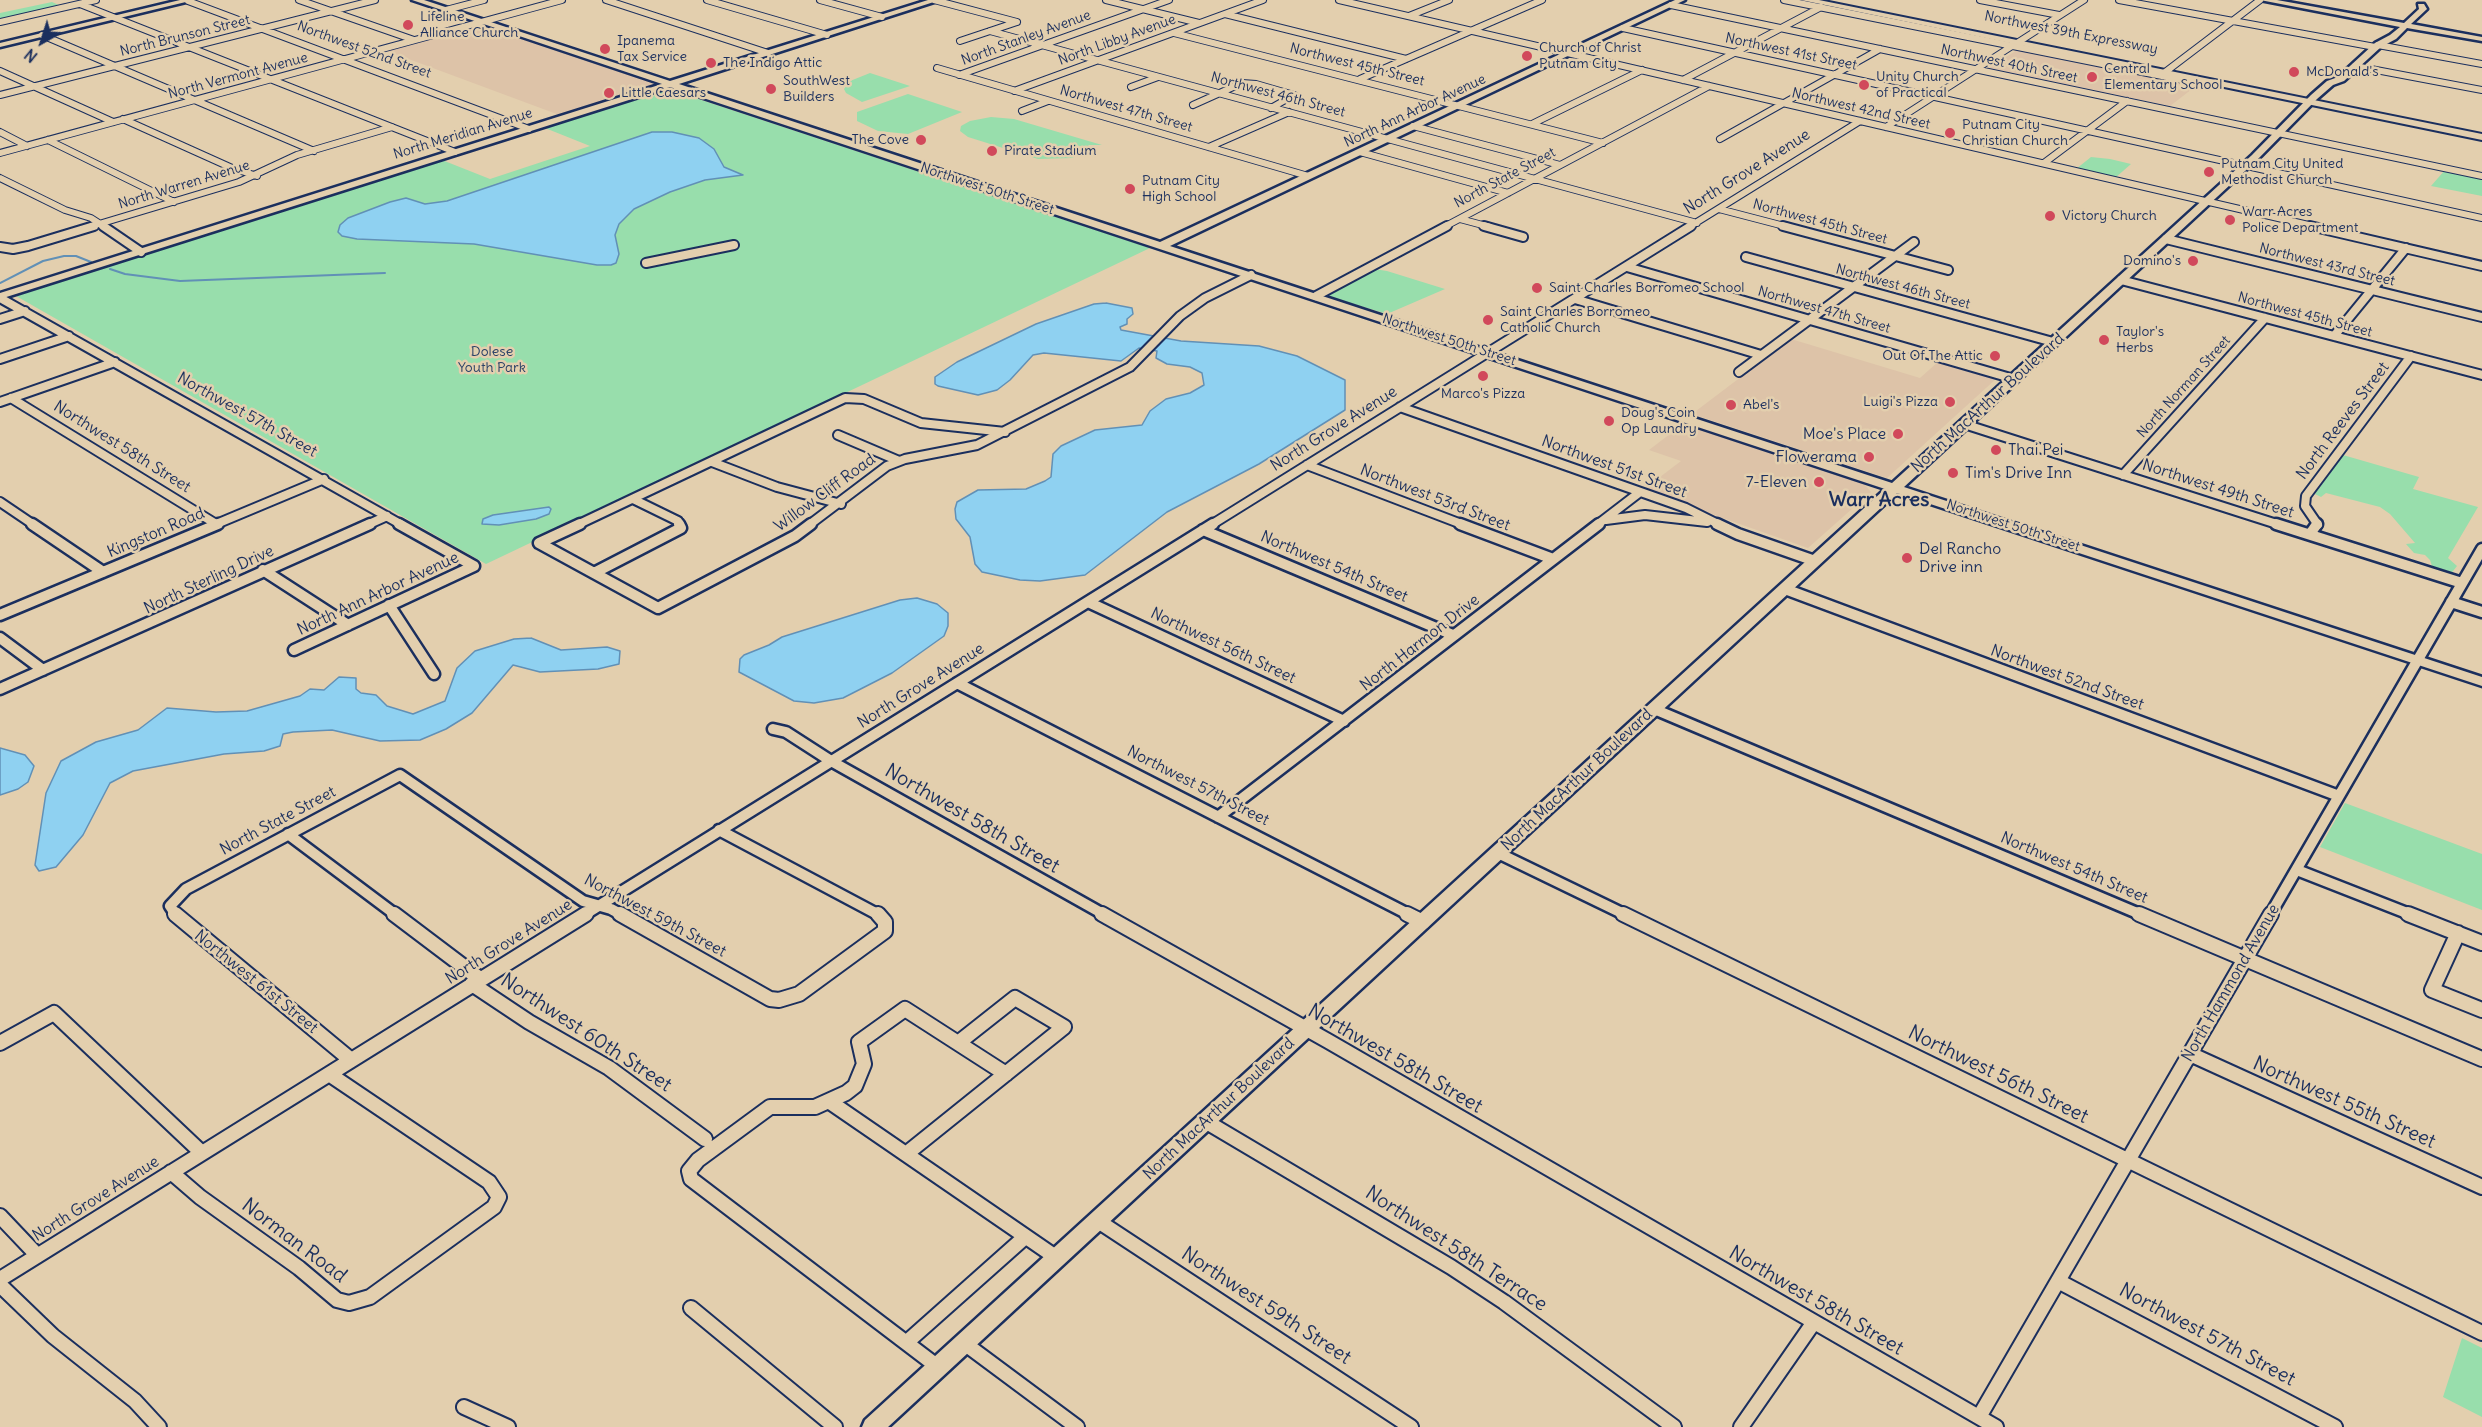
<!DOCTYPE html>
<style>
body{margin:0}
#map{position:relative;width:2482px;height:1427px;overflow:hidden;background:#e3cfae;font-family:Delius,sans-serif}
canvas{display:block}
.north{position:absolute;left:12px;top:12px;width:60px;height:60px;-webkit-text-stroke:4px #e3cfae;paint-order:stroke;rotate:219deg;font-size:16px;font-weight:700;line-height:24px;text-align:center;color:#1b2f5e}
.north::after{content:'';display:block;margin:auto;width:21px;height:27px;background:#1b2f5e;clip-path:polygon(50% 0,100% 100%,50% 72%,0 100%)}
</style>
<div id="map">
<canvas width="2482" height="1427"></canvas>
<div class="north">N</div>
</div>
<script>
const context = document.querySelector('canvas').getContext('2d');
context.lineJoin = 'round';
function paint(path, color) { context.fillStyle = color; context.fill(path, 'evenodd'); }
const poly = rows => new Path2D(rows.map(r => 'M' + r).join(''));
function strokePath(path, color, width, dash) { context.strokeStyle = color; context.lineWidth = width; context.lineCap = dash ? 'butt' : 'round'; context.setLineDash(dash || []); context.stroke(path); }
function label(font, color, halo, rows, align = 'center') {
  context.font = font + ' Delius,sans-serif'; context.lineWidth = 5; context.setLineDash([]); context.textBaseline = 'middle'; context.strokeStyle = halo; context.fillStyle = color; for (const [text, x, y, turn = 0] of rows) {
    context.save(); context.translate(x, y); context.rotate((+turn || 0) * Math.PI / 180); context.textAlign = isNaN(turn) ? turn : align; if (halo) context.strokeText(text, 0, 0); context.fillText(text, 0, 0); context.restore();
  }
}
paint(poly([
 [481,25,660,85,562,116,387,51],
 [2017,50,2196,86,2170,106,1989,68],
 [1791,339,1920,378,1939,361,1997,378,1887,478,1692,414],
 [1683,424,1864,484,1871,492,1808,548,1643,490,1681,461,1649,450]
]), '#ddc3a8');
paint(poly([
 [52,2,61,6,0,20,0,13],
 [870,73,910,86,862,102,846,93,844,89,850,81],
 [668,89,1150,248,486,564,16,296,442,160,490,179,590,146,545,128],
 [908,94,962,112,908,134,878,131,857,121,857,112],
 [991,117,1014,119,1102,145,1089,145,1085,152,1072,158,1038,159,968,137,960,131,961,126,970,121],
 [2091,157,2110,159,2131,164,2115,178,2076,169],
 [2445,170,2482,178,2482,196,2431,186],
 [1374,269,1387,271,1445,289,1387,314,1327,296],
 [2343,455,2419,477,2413,489,2478,507,2448,558,2457,566,2450,575,2427,568,2423,565,2432,566,2430,560,2425,555,2414,553,2406,544,2415,543,2390,514,2380,507,2326,493,2321,497,2315,494],
 [2345,803,2482,854,2482,910,2320,847],
 [2462,1338,2482,1348,2482,1417,2443,1397]
]), '#98deac');
const water = poly([
 [652,132,672,132,699,138,714,149,724,167,743,175,705,180,670,192,634,209,619,224,615,235,619,254,616,263,611,265,597,265,474,244,357,239,342,236,338,232,340,225,348,218,390,202,406,198,425,204,447,201,652,132],
 [1106,303,1132,308,1133,314,1127,319,1127,324,1120,327,1121,330,1181,341,1259,346,1297,356,1345,380,1345,410,1259,464,1167,512,1085,575,1040,581,1020,580,982,572,975,564,970,537,956,519,955,509,957,502,978,490,1026,489,1045,481,1051,477,1053,454,1061,446,1095,430,1142,425,1150,411,1166,399,1190,393,1204,385,1202,373,1190,367,1167,364,1156,358,1157,351,1139,348,1121,361,1044,353,1033,355,1010,380,997,390,978,395,938,386,935,384,935,377,957,362,1036,324,1094,304,1106,303],
 [549,507,551,509,549,514,536,519,499,525,482,524,483,519,493,515,549,507],
 [917,598,937,604,948,613,948,626,944,636,892,673,843,698,814,703,794,701,739,672,740,659,744,655,769,645,782,637,900,600,917,598],
 [531,638,561,650,607,647,620,651,619,664,598,669,540,672,513,665,472,713,446,729,420,740,380,741,332,730,293,732,283,734,280,746,264,751,224,754,133,771,110,783,83,835,56,867,39,871,35,865,46,793,61,761,96,742,138,730,167,708,216,712,247,711,300,696,310,689,324,690,339,677,356,678,356,689,361,693,376,695,387,706,413,714,445,701,457,668,475,651,514,639,531,638],
 [0,748,25,755,34,766,28,782,18,789,0,795,0,748]
]);
paint(water, '#8fd1f1');
strokePath(water, '#6190b6', 1.5);
strokePath(poly([
 [110,269,125,274,180,281,385,273],
 [0,283,43,261,64,256,76,256,91,262]
]), '#6190b6', 2);
const streetFar3 = poly([
 [299,0,414,40],
 [606,0,768,53],
 [707,0,827,35],
 [820,0,882,17],
 [934,0,1017,22],
 [1106,0,1199,23],
 [1339,0,2317,227],
 [1784,0,2177,79,2216,83],
 [1980,0,2059,15],
 [2119,0,2375,47],
 [188,1,529,129],
 [80,4,455,152],
 [1671,5,2482,176],
 [446,10,484,0],
 [1225,14,1406,59],
 [1409,16,1449,0],
 [0,22,96,0],
 [1623,28,2482,218],
 [990,31,1697,223],
 [1174,33,1603,143],
 [42,35,314,151],
 [960,41,1017,22],
 [2017,43,2084,0],
 [2378,45,2482,64],
 [2355,66,2482,90],
 [937,68,1308,176],
 [0,71,113,122],
 [2164,73,2260,0],
 [959,75,1169,0],
 [1360,79,1542,0],
 [1683,80,1821,7],
 [1131,87,1158,77],
 [1014,91,1263,0],
 [0,95,375,0],
 [1193,105,1242,83,1256,84,1294,95,1271,108],
 [1022,111,1048,101],
 [123,119,232,168,257,176],
 [1532,124,1642,70],
 [1413,126,1560,165],
 [1886,127,2012,46],
 [0,132,27,146],
 [1720,139,1880,49],
 [48,140,174,202],
 [1209,147,1289,112],
 [1360,152,1508,193],
 [0,153,562,0],
 [2044,163,2127,101],
 [0,178,65,210,91,218,105,227],
 [1719,209,1788,227],
 [1460,219,1490,227],
 [89,227,239,182,297,155,392,127],
 [1444,227,1709,86],
 [1689,227,1860,121]
]);
const streetFar2 = poly([
 [103,226,141,252],
 [1484,226,1523,237],
 [1783,226,1948,270],
 [2310,226,2482,266],
 [2166,239,2482,317],
 [0,247,13,249,28,246,94,226],
 [1746,257,2053,342],
 [646,263,734,245],
 [1627,267,2014,379],
 [2121,280,2482,375],
 [1316,296,1447,226],
 [0,298,402,525],
 [1575,299,1761,355],
 [0,319,25,311],
 [2334,336,2406,248],
 [0,359,69,336],
 [1739,372,1914,242],
 [11,398,216,524],
 [0,402,115,362],
 [1400,407,1686,508,1720,525],
 [1964,424,2280,525],
 [838,435,899,461],
 [712,462,777,487,841,504],
 [1307,465,1464,525],
 [2123,475,2265,318],
 [633,499,678,521,680,525],
 [0,502,34,525],
 [1606,520,1645,515,1707,522],
 [214,525,324,479],
 [367,525,387,516],
 [577,525,845,398,864,399,921,423,1005,432],
 [809,525,887,466,905,459,977,445,1130,367,1180,316,1205,298,1251,275],
 [1211,525,1691,226],
 [1597,525,1640,492],
 [2318,525,2305,506,2306,496,2411,356]
]);
const streetFar1 = poly([
 [32,524,103,572],
 [399,524,474,566],
 [1460,524,1553,559],
 [1717,524,1738,534,1815,561],
 [2276,524,2462,583],
 [1203,530,1453,635],
 [2310,534,2317,524],
 [539,543,658,608,795,536,811,524],
 [539,543,580,524],
 [263,570,348,625],
 [594,573,681,528,679,524],
 [1785,589,2339,796],
 [1088,602,1344,721],
 [2451,602,2482,612],
 [389,605,434,674],
 [0,615,218,524],
 [0,638,43,670],
 [294,650,474,566],
 [957,683,1410,915],
 [0,689,370,524],
 [1654,709,2142,915],
 [773,729,786,732,831,761,1105,915],
 [1218,817,1599,524],
 [719,830,879,915],
 [288,834,396,915],
 [1498,853,1626,915],
 [2297,870,2412,915],
 [176,915,170,906,186,889,400,775,583,901,611,909,622,915],
 [584,915,1213,524],
 [2270,915,2482,549]
]);
const street = poly([
 [175,914,351,1060],
 [394,914,480,979],
 [620,914,770,999,779,1000,799,994,885,931,885,922,878,914],
 [1102,914,1328,1041,1996,1427],
 [1407,914,1423,922],
 [1623,914,2482,1333],
 [2139,914,2482,1059],
 [2408,914,2482,943],
 [2458,933,2432,990,2482,1010],
 [472,984,529,1022,609,1068,705,1139],
 [0,1043,54,1013,202,1153],
 [2190,1054,2482,1187],
 [830,1102,1057,1258],
 [1205,1121,1451,1267,1504,1302,1674,1427],
 [906,1154,1064,1027,1015,998,958,1043],
 [171,1172,200,1197,299,1268,337,1300,349,1303,370,1297,494,1207,499,1197,489,1182,329,1074],
 [0,1216,37,1255],
 [1098,1221,1411,1427],
 [0,1279,586,914],
 [2058,1281,2335,1427],
 [0,1285,53,1336,135,1401,159,1427],
 [691,1308,835,1427],
 [907,1342,1025,1237],
 [964,1343,1077,1427],
 [938,1367,691,1179,689,1171,698,1160,770,1107,815,1107,846,1093,855,1086,864,1064,859,1042,905,1009,1006,1074],
 [464,1407,508,1427],
 [1979,1417,2271,914],
 [1741,1427,1814,1322]
]);
const secondary = poly([
 [180,0,194,0,0,47,0,43,180,0],
 [412,0,424,0,670,81,928,0,940,0,679,84,1160,242,1675,0,1685,0,1170,246,1892,483,2252,155,2311,95,2327,81,2338,77,2375,43,2390,35,2400,27,2260,0,2277,0,2404,23,2419,9,2418,4,2424,4,2427,9,2411,24,2482,37,2482,41,2407,28,2396,39,2381,47,2344,81,2333,85,2317,99,2258,159,1904,487,2482,677,2482,686,1897,493,888,1427,862,1427,865,1420,1885,489,670,87,0,299,0,293,662,84,412,0]
]);
const highway = poly([
 [1801,0,1819,0,2482,134,2482,140,1801,0]
]);
strokePath(streetFar3, '#1b2f5e', 8);
strokePath(streetFar2, '#1b2f5e', 12);
strokePath(streetFar1, '#1b2f5e', 15);
strokePath(street, '#1b2f5e', 18);
strokePath(secondary, '#1b2f5e', 5);
strokePath(highway, '#1b2f5e', 4);
strokePath(streetFar3, '#e3cfae', 6);
strokePath(streetFar2, '#e3cfae', 8);
strokePath(streetFar1, '#e3cfae', 10);
strokePath(street, '#e3cfae', 14);
paint(secondary, '#e3cfae');
paint(highway, '#e3cfae');
for (const [x, y, r, color] of [
 [408,25,6,"#d1495b"],
 [605,49,6,"#d1495b"],
 [1527,56,6,"#d1495b"],
 [711,63,6,"#d1495b"],
 [2294,72,6,"#d1495b"],
 [2092,77,6,"#d1495b"],
 [1864,85,6,"#d1495b"],
 [771,89,6,"#d1495b"],
 [609,93,6,"#d1495b"],
 [1950,133,6,"#d1495b"],
 [921,140,6,"#d1495b"],
 [992,151,6,"#d1495b"],
 [2209,172,6,"#d1495b"],
 [1130,189,6,"#d1495b"],
 [2050,216,6,"#d1495b"],
 [2230,220,6,"#d1495b"],
 [2193,261,6,"#d1495b"],
 [1537,288,6,"#d1495b"],
 [1488,320,6,"#d1495b"],
 [2104,340,6,"#d1495b"],
 [1995,356,6,"#d1495b"],
 [1483,376,6,"#d1495b"],
 [1950,402,6,"#d1495b"],
 [1731,405,6,"#d1495b"],
 [1609,421,6,"#d1495b"],
 [1898,434,6,"#d1495b"],
 [1996,450,6,"#d1495b"],
 [1869,457,6,"#d1495b"],
 [1953,473,6,"#d1495b"],
 [1819,482,6,"#d1495b"],
 [1907,558,6,"#d1495b"]
]) { const dot = new Path2D(); dot.arc(x, y, r, 0, 2 * Math.PI); context.fillStyle = color; context.fill(dot); strokePath(dot, '#e3cfae', 2); }
label('14px', '#1b2f5e', '#e3cfae', [
 ["Lifeline",420,17],
 ["Alliance Church",420,33],
 ["Ipanema",617,41],
 ["Tax Service",617,57],
 ["Church of Christ",1539,48],
 ["Putnam City",1539,64],
 ["The Indigo Attic",723,63],
 ["Central",2104,69],
 ["Elementary School",2104,85],
 ["McDonald's",2306,72],
 ["Unity Church",1876,77],
 ["of Practical",1876,93],
 ["SouthWest",783,81],
 ["Builders",783,97],
 ["Little Caesars",621,93],
 ["Putnam City",1962,125],
 ["Christian Church",1962,141],
 ["The Cove",909,140,"right"],
 ["Pirate Stadium",1004,151],
 ["Putnam City United",2221,164],
 ["Methodist Church",2221,180],
 ["Putnam City",1142,181],
 ["High School",1142,197],
 ["Warr Acres",2242,212],
 ["Police Department",2242,228],
 ["Victory Church",2062,216],
 ["Domino's",2181,261,"right"],
 ["Saint Charles Borromeo School",1549,288],
 ["Saint Charles Borromeo",1500,312],
 ["Catholic Church",1500,328],
 ["Taylor's",2116,332],
 ["Herbs",2116,348],
 ["Out Of The Attic",1983,356,"right"],
 ["Marco's Pizza",1483,394,"center"],
 ["Luigi's Pizza",1938,402,"right"],
 ["Abel's",1743,405],
 ["Doug's Coin",1621,413],
 ["Op Laundry",1621,429]
], 'left');
label('14px', '#1b2f5e', '#e3cfae', [
 ["Northwest 39th Expressway",2071,33,11],
 ["North Brunson Street",185,36,-14],
 ["North Stanley Avenue",1026,38,-20],
 ["North Libby Avenue",1117,40,-20],
 ["Northwest 52nd Street",364,50,20],
 ["Northwest 41st Street",1791,52,12],
 ["Northwest 40th Street",2009,64,12],
 ["Northwest 45th Street",1357,65,14],
 ["North Vermont Avenue",238,76,-15],
 ["Northwest 46th Street",1278,95,15],
 ["Northwest 47th Street",1126,109,16],
 ["Northwest 42nd Street",1861,109,13],
 ["North Ann Arbor Avenue",1415,111,-25],
 ["North Meridian Avenue",463,134,-17],
 ["North State Street",1505,178,-28],
 ["North Warren Avenue",184,185,-17],
 ["Northwest 50th Street",987,189,18],
 ["Northwest 45th Street",1820,222,15],
 ["Northwest 43rd Street",2327,265,14],
 ["Northwest 46th Street",1903,287,15],
 ["Northwest 47th Street",1824,310,16],
 ["Northwest 45th Street",2305,315,15],
 ["Northwest 50th Street",1449,340,18],
 ["North Norman Street",2184,387,-48],
 ["Northwest 50th Street",2013,526,18]
]);
label('14px', '#284066', '#e3cfae', [
 ["Dolese",492,352],
 ["Youth Park",492,368]
]);
label('16px', '#1b2f5e', '#e3cfae', [
 ["North Grove Avenue",1747,172,-32],
 ["North MacArthur Boulevard",1988,403,-42],
 ["Northwest 57th Street",247,415,29],
 ["North Reeves Street",2343,421,-53],
 ["North Grove Avenue",1334,429,-32],
 ["Northwest 58th Street",122,447,32],
 ["Northwest 51st Street",1614,467,20],
 ["Northwest 49th Street",2218,489,18],
 ["Willow Cliff Road",825,493,-36],
 ["Northwest 53rd Street",1435,498,21],
 ["Kingston Road",156,533,-23],
 ["Northwest 54th Street",1334,567,23],
 ["North Sterling Drive",209,580,-25],
 ["North Ann Arbor Avenue",378,594,-25],
 ["North Harmon Drive",1420,643,-38],
 ["Northwest 56th Street",1223,646,25],
 ["Northwest 52nd Street",2067,678,20],
 ["North Grove Avenue",921,686,-32],
 ["North MacArthur Boulevard",1577,780,-43],
 ["Northwest 57th Street",1198,786,27],
 ["North State Street",278,821,-28],
 ["Northwest 54th Street",2074,868,23],
 ["Northwest 59th Street",655,916,28],
 ["North Grove Avenue",509,942,-32],
 ["Northwest 61st Street",256,982,39],
 ["North Hammond Avenue",2231,983,-60],
 ["North MacArthur Boulevard",1219,1109,-43],
 ["North Grove Avenue",96,1199,-32]
]);
label('16px', '#1b2f5e', '#e3cfae', [
 ["Moe's Place",1886,434],
 ["Thai Pei",2008,450,"left"],
 ["Flowerama",1857,457],
 ["Tim's Drive Inn",1965,473,"left"],
 ["7-Eleven",1807,482],
 ["Del Rancho",1919,549,"left"],
 ["Drive inn",1919,567,"left"]
], 'right');
label('bold 20px', '#1b2f5e', '#e3cfae', [
 ["Warr Acres",1879,500]
]);
label('20px', '#1b2f5e', '#e3cfae', [
 ["Northwest 58th Street",972,819,30],
 ["Northwest 60th Street",586,1033,33],
 ["Northwest 58th Street",1395,1059,30],
 ["Northwest 56th Street",1998,1075,26],
 ["Northwest 55th Street",2344,1103,24],
 ["Norman Road",294,1241,37],
 ["Northwest 58th Terrace",1456,1249,33],
 ["Northwest 58th Street",1816,1301,30],
 ["Northwest 59th Street",1266,1306,33],
 ["Northwest 57th Street",2207,1335,28]
]);
</script>
